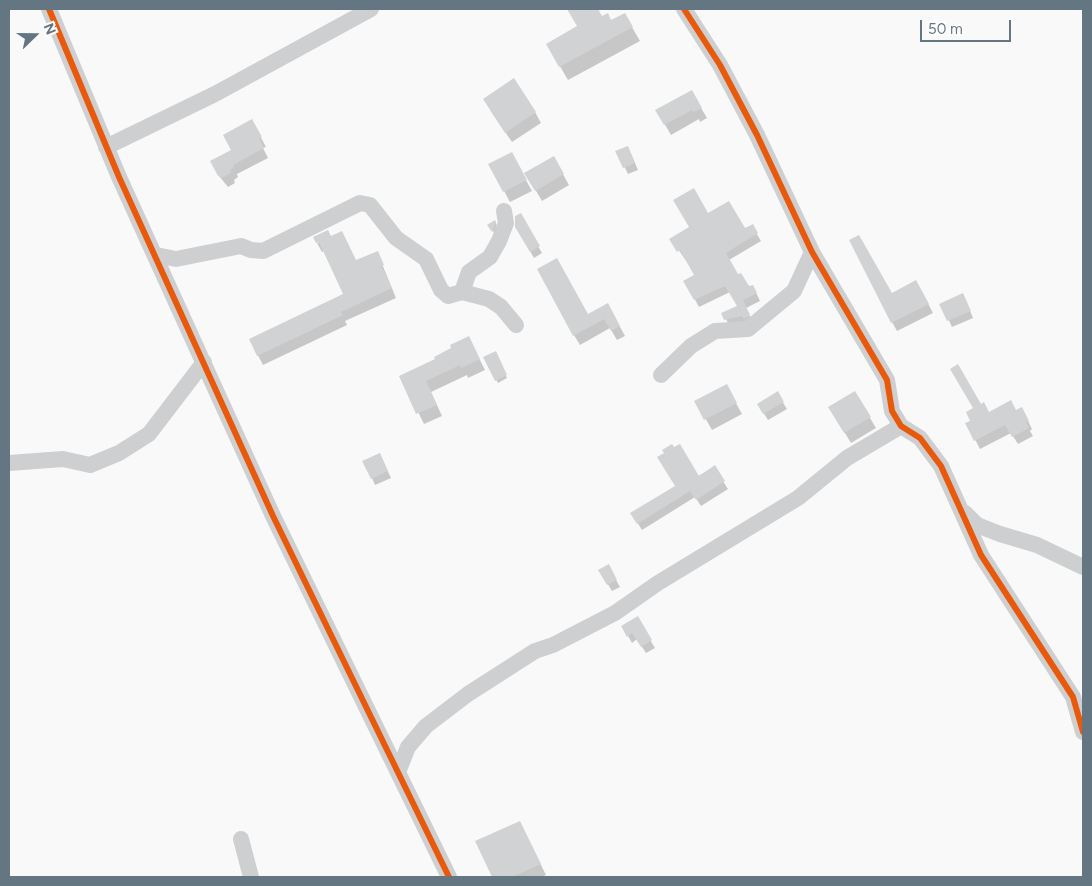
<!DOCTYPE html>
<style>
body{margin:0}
#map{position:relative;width:1092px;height:886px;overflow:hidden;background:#f9f9f9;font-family:Figtree,sans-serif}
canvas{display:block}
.frame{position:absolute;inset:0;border:10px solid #657683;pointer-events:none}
.north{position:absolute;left:10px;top:10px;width:50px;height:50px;-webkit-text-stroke:4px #fff;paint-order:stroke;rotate:68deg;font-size:14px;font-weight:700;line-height:20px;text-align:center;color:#657683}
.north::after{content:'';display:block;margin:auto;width:18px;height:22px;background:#657683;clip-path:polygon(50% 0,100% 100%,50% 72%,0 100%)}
.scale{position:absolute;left:920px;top:20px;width:91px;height:22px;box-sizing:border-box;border:2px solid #657683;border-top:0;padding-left:6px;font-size:15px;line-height:18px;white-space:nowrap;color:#657683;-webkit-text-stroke:4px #fff;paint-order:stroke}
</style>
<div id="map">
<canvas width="1092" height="886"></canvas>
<div class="frame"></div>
<div class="north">N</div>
<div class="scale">50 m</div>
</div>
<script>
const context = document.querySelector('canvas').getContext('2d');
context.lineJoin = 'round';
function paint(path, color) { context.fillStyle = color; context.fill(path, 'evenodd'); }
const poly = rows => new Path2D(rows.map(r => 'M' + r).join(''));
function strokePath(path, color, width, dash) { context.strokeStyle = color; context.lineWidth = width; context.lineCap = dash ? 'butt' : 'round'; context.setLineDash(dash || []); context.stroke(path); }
paint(poly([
 [569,9,597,9,602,17,611,22,625,15,640,41,568,80,547,44,579,27],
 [691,91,707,118,700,122,699,119,671,135,657,111],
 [490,110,535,112,541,123,512,142],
 [257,130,266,147,263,148,268,158,237,174,238,177,234,180,235,183,228,187,219,176,233,151],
 [617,152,631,154,638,170,628,174],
 [554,158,569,185,542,201,526,174],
 [517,164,532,191,510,202,490,165],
 [520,215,542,253,534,258,516,227],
 [708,215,745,230,752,226,761,241,729,260,738,276,749,288,753,286,760,301,746,308,753,323,730,327,723,313,738,306,730,292,699,307,685,281,696,275,671,239],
 [495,221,497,226,494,233,489,225],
 [331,238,356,261,377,252,396,298,345,321,347,325,263,365,250,340,345,295,324,251,322,252,317,243],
 [921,290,933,313,897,331,892,322,891,294],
 [966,301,973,318,952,327,941,304],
 [608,305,625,336,617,340,610,328,580,345,574,335,588,316],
 [474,348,485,370,468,378,467,375,431,392,442,416,424,424,401,377,437,360],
 [495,353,507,378,498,383,485,358],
 [777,393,787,409,768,420,758,404],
 [855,393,876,428,851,443,830,408],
 [732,396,742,414,712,430,696,402],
 [980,406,989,413,1016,411,1026,417,1032,429,1030,431,1033,436,1018,444,1011,433,980,449,967,424,972,422],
 [383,461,391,478,375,485,372,478],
 [714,467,728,489,701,506,695,497,642,530,632,514],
 [608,566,620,587,612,591,600,571],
 [637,618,655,648,646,653,637,639,632,643,623,627],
 [525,833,546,875,540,877,493,877,477,842]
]), '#0003');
paint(poly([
 [567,9,598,9,602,16,608,13,611,20,625,13,633,27,559,67,546,44,577,26],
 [514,78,536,112,505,133,483,99],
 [692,90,702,108,693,112,692,110,664,125,655,110],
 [252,119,262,137,259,138,264,148,233,165,234,167,230,170,231,173,221,178,220,175,218,176,210,161,231,150,223,135],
 [628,146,635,163,623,168,615,151],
 [512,152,527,180,503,192,488,164],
 [554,156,564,174,535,191,524,173],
 [694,188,708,213,729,201,745,228,753,224,758,233,726,253,738,274,741,273,749,286,753,285,757,293,743,300,750,315,744,319,742,316,724,320,721,313,737,306,725,286,694,300,683,281,694,275,680,250,677,252,669,239,689,227,673,200],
 [521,213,540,246,530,252,515,227,515,216],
 [495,220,496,222,492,232,487,225],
 [328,230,331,236,342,231,356,260,378,251,384,265,381,266,392,288,341,312,343,315,257,356,249,339,343,294,319,242,316,243,313,237],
 [859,235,892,293,916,280,929,304,891,323,849,240],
 [557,258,588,314,608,303,620,326,611,331,604,319,573,336,537,269],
 [963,293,971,311,947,321,939,304],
 [469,336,480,359,461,368,460,365,426,381,437,405,416,414,399,376,435,359,434,357,451,348,450,345],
 [496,351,507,375,495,381,483,357],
 [958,364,981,404,984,402,989,412,1011,400,1016,410,1022,407,1029,421,1026,422,1029,428,1012,437,1005,425,974,441,965,423,970,421,966,412,973,408,950,369],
 [727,384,737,403,704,420,694,401],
 [778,391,784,402,763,414,757,404],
 [855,391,871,417,844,433,828,407],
 [672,444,674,447,680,444,699,476,715,465,725,481,696,500,690,491,637,524,630,513,675,486,657,457,664,453,662,450],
 [380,453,388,471,371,479,362,461],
 [609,564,617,580,607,585,598,570],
 [638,616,652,640,641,647,632,633,627,637,621,626],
 [520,821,541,864,512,877,492,877,475,841]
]), '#d0d2d3');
strokePath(poly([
 [49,9,119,177,273,516,449,877],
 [684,9,720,65,757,135,812,252,887,380,892,411,901,426,920,438,941,466,981,555,1073,697,1083,732],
 [106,147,215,94,371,9],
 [156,255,176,259,241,246,251,250,263,251,360,203,370,205,396,238,426,259,441,290,448,296,462,292,489,299,501,307,516,325],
 [462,292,469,272,490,257,499,241,506,223,504,211],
 [661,375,691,346,715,331,748,329,794,291,812,252],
 [9,463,63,459,90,465,119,453,149,434,204,362],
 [965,513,977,525,1000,534,1037,545,1083,567],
 [398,772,408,747,426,726,468,694,535,651,553,645,615,613,658,583,798,498,847,458,901,426],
 [241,839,251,877]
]), '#cecfd0', 16);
strokePath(poly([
 [49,9,119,177,273,516,449,877],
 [684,9,720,65,757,135,812,252,887,380,892,411,901,426,920,438,941,466,981,555,1073,697,1083,732]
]), '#e8590c', 6);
</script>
